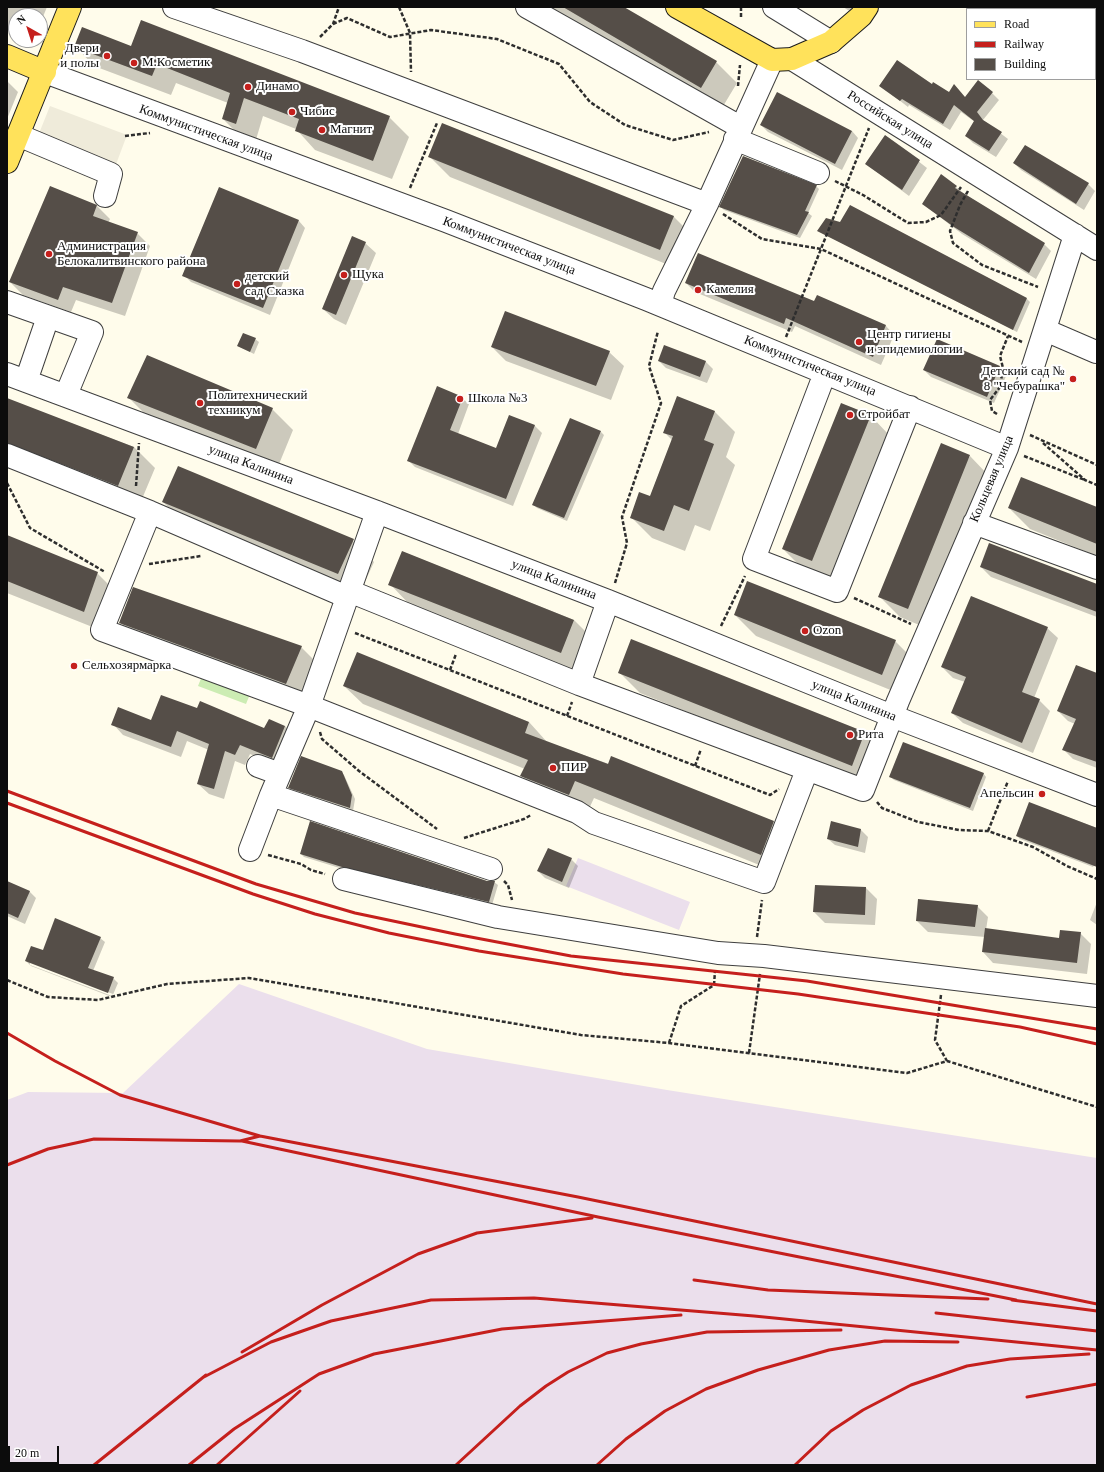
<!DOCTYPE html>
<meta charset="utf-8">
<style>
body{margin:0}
#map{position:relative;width:1104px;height:1472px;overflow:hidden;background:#fffceb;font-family:Georgia,serif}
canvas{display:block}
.frame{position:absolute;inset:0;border:8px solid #0c0c0c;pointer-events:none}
.legend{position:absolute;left:966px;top:8px;width:130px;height:72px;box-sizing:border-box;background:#fff;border:1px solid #9e9e9e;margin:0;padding:5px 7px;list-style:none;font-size:12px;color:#0c0c0c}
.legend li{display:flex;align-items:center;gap:8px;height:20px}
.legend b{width:20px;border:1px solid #9e9e9e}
.north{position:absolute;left:8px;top:8px;width:40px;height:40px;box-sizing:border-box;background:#fff;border:1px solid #9e9e9e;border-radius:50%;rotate:321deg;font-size:11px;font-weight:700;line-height:16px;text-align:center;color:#0c0c0c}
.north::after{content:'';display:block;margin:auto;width:14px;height:18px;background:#c51f1c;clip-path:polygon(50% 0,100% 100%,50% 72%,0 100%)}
.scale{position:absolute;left:8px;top:1446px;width:51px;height:18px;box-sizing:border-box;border:2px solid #0c0c0c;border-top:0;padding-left:5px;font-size:12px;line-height:14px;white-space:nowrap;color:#0c0c0c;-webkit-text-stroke:3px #fff;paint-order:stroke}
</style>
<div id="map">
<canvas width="1104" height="1472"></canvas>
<div class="frame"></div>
<ul class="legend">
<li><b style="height:5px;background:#ffe25b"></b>Road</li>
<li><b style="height:5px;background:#c51f1c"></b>Railway</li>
<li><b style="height:11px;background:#554e48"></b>Building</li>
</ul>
<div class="north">N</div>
<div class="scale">20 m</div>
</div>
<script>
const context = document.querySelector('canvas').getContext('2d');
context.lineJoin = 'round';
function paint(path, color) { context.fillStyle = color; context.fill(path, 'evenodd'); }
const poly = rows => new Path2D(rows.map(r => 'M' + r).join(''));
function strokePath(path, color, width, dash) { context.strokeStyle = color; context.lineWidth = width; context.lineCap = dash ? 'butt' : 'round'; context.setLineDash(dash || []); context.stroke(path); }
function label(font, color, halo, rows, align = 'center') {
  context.font = font + ' Georgia,serif'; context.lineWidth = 4; context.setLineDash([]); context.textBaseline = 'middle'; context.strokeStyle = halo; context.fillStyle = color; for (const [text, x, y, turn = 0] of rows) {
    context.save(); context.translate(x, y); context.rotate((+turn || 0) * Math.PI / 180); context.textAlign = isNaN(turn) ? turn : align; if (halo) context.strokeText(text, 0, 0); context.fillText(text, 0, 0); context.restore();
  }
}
paint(poly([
 [578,858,690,902,679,930,566,886],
 [239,984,427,1049,667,1090,1097,1158,1097,1465,7,1465,7,1100,28,1092,123,1093]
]), '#ebdfec');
paint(poly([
 [1024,7,1097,7,1097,50,1095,49,1095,9,1027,9],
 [204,671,252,689,246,704,198,686]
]), '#ccecb3');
paint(poly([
 [50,106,127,135,115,167,38,136]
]), '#efebda');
paint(poly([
 [7,7,47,7,40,24,40,16,16,16,16,32,7,28],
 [549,7,622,7,716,62,737,83,722,108],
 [843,7,861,7,856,15],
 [75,46,132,47,389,117,409,137,392,179,315,150,296,129,263,116,255,143,242,138,223,119,228,103,176,83,171,95,94,66],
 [7,81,18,92,7,119],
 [881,86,932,86,966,98,992,93,999,100,983,120,1008,139,996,157,973,143,966,136,975,122,961,112,950,130,909,105,908,107],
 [761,125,852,131,858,138,842,170,768,132],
 [886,136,927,168,909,196,866,164],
 [429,156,673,216,694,237,681,270,450,177],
 [1014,163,1088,184,1095,191,1084,210,1021,170],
 [816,186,819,189,808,213,812,216,800,238,724,210,721,207],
 [51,187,97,206,110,219,108,223,137,233,150,246,125,316,76,300,71,312,23,295,10,282],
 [956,187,963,193,1044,244,1051,251,1036,279,962,234,923,204],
 [299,221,305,228,270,315,191,282,184,275],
 [818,231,1027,299,1030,302,1017,332],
 [365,243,376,253,346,325,334,319,323,309],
 [686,283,814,303,817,297,886,326,894,335,881,365,795,326,792,332,695,292],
 [255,339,259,342,254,354,238,346],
 [937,340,1000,367,1007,374,994,403,931,377,924,370],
 [665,346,706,362,713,369,707,383,666,368,659,361],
 [492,347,609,352,624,366,611,400,506,361],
 [128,397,272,409,293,430,277,469,149,418],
 [462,398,469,404,458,434,497,449,510,416,535,426,542,433,513,506,415,467,408,460],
 [7,399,134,447,155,468,139,506,7,457],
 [714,411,735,432,726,457,735,465,710,531,695,525,685,551,652,538,631,517,650,497,672,440,664,432],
 [871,416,891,437,833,581,804,570,783,549],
 [601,432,604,435,567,521,537,508,534,505],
 [970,456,990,477,929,629,900,617,879,596],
 [179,467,353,541,374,562,359,595,184,523,163,502],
 [1009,508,1097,509,1097,556,1030,529],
 [7,537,97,573,118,594,105,632,7,593],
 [403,552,574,620,595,641,582,674,410,605,390,584],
 [981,567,1097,585,1097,617,991,577],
 [735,615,895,641,916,662,903,695,756,636],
 [120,622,301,647,322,668,307,704,141,643],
 [1047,628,1058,638,1034,698,1039,700,1050,711,1033,753,963,723,952,713,965,682,953,678,942,667],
 [632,640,865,733,886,754,873,786,640,693,619,672],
 [358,654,529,722,547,742,773,822,792,840,779,873,594,798,587,813,540,794,522,776,525,769,363,704,344,686],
 [1097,674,1097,768,1073,759,1063,749,1075,724,1068,721,1058,711],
 [197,710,265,730,285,726,295,737,282,767,250,754,245,765,235,761,224,799,209,794,198,784,209,750,187,741,181,757,123,735,113,724,152,721],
 [341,772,344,775,355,799,353,811,292,790,289,787],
 [983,773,986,777,973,811,894,780,891,777],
 [1030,803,1097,828,1097,865,1095,864,1093,867,1020,839,1017,836],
 [861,830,868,837,865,853,835,845,828,839],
 [301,854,494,882,498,885,492,905,346,870,304,857],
 [571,859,578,866,569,888,545,878,538,871],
 [816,886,866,888,877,899,875,925,825,923,814,912],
 [7,890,29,891,36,898,25,924,7,916],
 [1097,902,1097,925,1090,920],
 [977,906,988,917,986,930,1059,939,1080,933,1091,944,1087,974,993,963,983,952,985,937,928,932,917,921],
 [100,938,105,942,93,971,113,978,118,983,112,997,31,966,26,961,43,952],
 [30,962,113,994,112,996,30,965]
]), '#0003');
paint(poly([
 [563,7,624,7,717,61,701,88],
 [141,20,390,116,373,161,295,131,299,119,244,98,236,124,222,119,230,93,157,64,152,76,74,47,82,27,131,46],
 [897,60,932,84,933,82,949,92,954,84,965,97,978,80,993,92,977,112,983,120,1002,132,989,151,965,136,974,121,954,105,943,124,902,99,900,101,879,86],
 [777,92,852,131,835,164,760,125],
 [442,123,674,216,660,250,428,157],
 [885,135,920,160,902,190,865,164],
 [1025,145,1089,183,1076,204,1013,163],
 [743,156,817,185,805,211,809,212,797,235,719,207],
 [941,174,957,186,955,188,1045,243,1029,273,954,227,922,204],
 [50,186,97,205,93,216,138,232,112,303,63,287,58,300,9,282],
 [219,187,299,220,263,308,182,276],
 [850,205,1027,298,1013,330,817,231,826,218,840,222],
 [352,236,366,242,336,315,322,309],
 [698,253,814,301,817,295,886,325,873,357,786,318,784,324,685,283],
 [505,311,610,351,596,386,491,347],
 [243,333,256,338,250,352,237,346],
 [937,339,1000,366,987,397,923,370],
 [664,345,706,361,700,377,658,361],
 [147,355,273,408,256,449,127,398],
 [437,386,463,397,450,430,496,448,509,415,535,425,506,499,407,461],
 [677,396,715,411,704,440,714,444,689,511,674,505,664,531,630,518,639,492,650,496,673,436,663,433],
 [7,398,134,447,118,486,7,443],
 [841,403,871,415,812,561,782,549],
 [570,418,601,431,564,518,532,505],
 [941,443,970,455,908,609,878,597],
 [178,466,354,539,338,574,162,502],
 [1021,477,1097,507,1097,544,1008,508],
 [7,535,98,572,84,612,7,581],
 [989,543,1097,584,1097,612,980,567],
 [402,551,574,620,561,653,388,585],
 [747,581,896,640,882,675,734,615],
 [133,587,302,646,286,684,119,623],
 [971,596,1048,627,1022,692,1040,699,1022,743,951,713,966,677,941,667],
 [631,639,865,732,852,766,618,673],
 [357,652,529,722,525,733,608,764,611,756,774,821,761,855,575,781,569,795,520,776,528,760,343,686],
 [1076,665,1097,673,1097,762,1062,750,1076,719,1057,711],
 [161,695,197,708,200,701,264,728,269,719,285,726,272,758,240,745,235,755,225,751,214,789,197,784,209,744,177,731,171,747,111,725,118,707,151,720],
 [903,742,984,773,970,808,889,777],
 [301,756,342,771,352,795,350,808,288,788],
 [1029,802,1097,828,1097,867,1016,836],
 [310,821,487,881,495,881,489,902,342,867,300,854],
 [831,821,861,829,858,847,827,839],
 [548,848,572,858,562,882,537,871],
 [7,881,30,891,18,918,7,913],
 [815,885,866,887,865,915,813,912],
 [918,899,978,905,975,927,916,921],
 [55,918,101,937,88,968,114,977,108,993,25,961,31,946,43,950],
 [985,928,1059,938,1060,930,1081,932,1077,963,982,952]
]), '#554e48');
const minor = poly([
 [174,7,302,51,707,204],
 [527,7,740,127],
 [774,7,831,42],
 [792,59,1097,249],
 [45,72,446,221,646,299,1007,448],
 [18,135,111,174,105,196],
 [735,139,818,173],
 [7,302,92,332,66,395],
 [660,304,664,291,707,204,772,60],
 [1045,330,1096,352],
 [825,373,754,559,837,591,910,407],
 [7,374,377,512,608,601,892,716,1097,795],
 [26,381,48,317],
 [7,455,150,512,347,597],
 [150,512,102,630,309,706,271,795,250,850],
 [377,512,309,706,577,812,594,823,764,882,807,770],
 [974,523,1097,568],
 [349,591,579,684,863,790,898,701,1007,448,1075,235],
 [579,684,608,601],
 [258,766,280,774],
 [271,795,491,869],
 [344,879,498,917,718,953,764,956,1097,996]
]);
const major = poly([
 [677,7,772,60,792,59,831,42,861,16,867,7],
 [7,56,45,72],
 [7,162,70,7]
]);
strokePath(minor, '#3f3f3f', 24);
strokePath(major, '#1d1d1d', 24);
strokePath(poly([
 [399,7,410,33,411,72],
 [741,17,741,7],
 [333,24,347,18,390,37,431,30,497,39,559,64,590,102,625,125,673,140,709,132],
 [320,37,333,24,339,7],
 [738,86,740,65],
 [125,136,150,133],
 [835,181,863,195,908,223,926,222,941,215,961,187],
 [410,188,437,123],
 [968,191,960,205,950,231,953,243,982,265,1038,287],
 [723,214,762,239,821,249,1022,342],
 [786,337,869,128],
 [997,414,992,411,990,400,1000,387,1003,368,1000,356,1008,336],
 [1030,435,1097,465],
 [1043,443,1085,480,1097,485],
 [1024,456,1085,480],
 [7,483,30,528,105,572],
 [136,486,139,443],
 [149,564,201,556],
 [615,583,627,543,622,517,661,403,649,366,658,331],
 [854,598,911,624],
 [721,626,745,576],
 [355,633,770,795,779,789],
 [450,670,456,654],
 [567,716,572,702],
 [320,732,322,739,359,771,437,829],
 [695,766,701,749],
 [877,802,882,808,918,822,959,830,988,831,1033,847,1067,866,1097,879],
 [988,831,1008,781],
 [464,838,524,819,531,815],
 [268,855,301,864,311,870,325,874],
 [504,881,508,885,512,900],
 [757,937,762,900],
 [7,980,48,997,98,1000,167,984,249,978,581,1035,669,1043,907,1073,947,1061,1097,1107],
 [941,995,935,1040,947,1061],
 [669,1043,681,1006,714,985,715,971],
 [749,1053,760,974]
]), '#2e2e2e', 2.5, [4, 2]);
strokePath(minor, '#fff', 22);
strokePath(major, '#ffe25b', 22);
strokePath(poly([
 [7,791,256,884,355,913,455,934,571,956,807,981,1097,1029],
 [7,803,253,894,315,914,389,933,479,951,623,974,798,994,1020,1027,1097,1044],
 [7,1033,55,1061,120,1095,260,1136],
 [242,1141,598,1217,1016,1300],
 [7,1165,48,1149,94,1139,240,1141,260,1136,578,1197,1097,1304],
 [694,1280,768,1290,988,1299],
 [1012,1300,1097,1311],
 [936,1313,1097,1331],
 [242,1352,322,1305,418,1254,477,1233,592,1218],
 [202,1378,271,1342,331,1321,431,1300,534,1298,754,1316,1097,1350],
 [1027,1397,1097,1384],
 [94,1465,206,1375],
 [189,1465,234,1429,319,1374,374,1354,502,1329,681,1315],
 [217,1465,300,1391],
 [456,1465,520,1406,546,1386,568,1372,607,1353,641,1344,707,1332,841,1330],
 [597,1465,626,1439,665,1411,706,1389,758,1370,829,1350,885,1341,958,1342],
 [795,1465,831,1431,863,1410,911,1385,967,1366,1010,1359,1089,1354]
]), '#c51f1c', 3);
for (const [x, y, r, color] of [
 [107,56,4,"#c51f1c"],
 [134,63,4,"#c51f1c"],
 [248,87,4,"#c51f1c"],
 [292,112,4,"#c51f1c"],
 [322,130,4,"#c51f1c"],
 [49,254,4,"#c51f1c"],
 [344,275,4,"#c51f1c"],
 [237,284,4,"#c51f1c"],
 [698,290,4,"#c51f1c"],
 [859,342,4,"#c51f1c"],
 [1073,379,4,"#c51f1c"],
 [460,399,4,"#c51f1c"],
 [200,403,4,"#c51f1c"],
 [850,415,4,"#c51f1c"],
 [805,631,4,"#c51f1c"],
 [74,666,4,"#c51f1c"],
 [850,735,4,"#c51f1c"],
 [553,768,4,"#c51f1c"],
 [1042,794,4,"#c51f1c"]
]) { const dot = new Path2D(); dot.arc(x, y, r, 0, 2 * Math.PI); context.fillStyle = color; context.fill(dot); strokePath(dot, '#fff', 1.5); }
label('13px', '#0c0c0c', '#fff', [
 ["Двери",99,49,"right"],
 ["и полы",99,64,"right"],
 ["М.Косметик",142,63],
 ["Динамо",256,87],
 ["Чибис",300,112],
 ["Магнит",330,130],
 ["Администрация",57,247],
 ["Белокалитвинского района",57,262],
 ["Щука",352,275],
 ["детский",245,277],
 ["сад Сказка",245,292],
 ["Камелия",706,290],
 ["Центр гигиены",867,335],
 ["и эпидемиологии",867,350],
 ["Детский сад №",1065,372,"right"],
 ["8 \"Чебурашка\"",1065,387,"right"],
 ["Политехнический",208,396],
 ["техникум",208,411],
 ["Школа №3",468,399],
 ["Стройбат",858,415],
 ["Ozon",813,631],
 ["Сельхозярмарка",82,666],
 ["Рита",858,735],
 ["ПИР",561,768],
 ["Апельсин",1034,794,"right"]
], 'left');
label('13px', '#0c0c0c', '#fff', [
 ["Российская улица",890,120,32],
 ["Коммунистическая улица",206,133,20],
 ["Коммунистическая улица",509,246,21],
 ["Коммунистическая улица",810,366,22],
 ["улица Калинина",251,465,21],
 ["Кольцевая улица",992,479,-67],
 ["улица Калинина",554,580,21],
 ["улица Калинина",854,701,22]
]);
</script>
